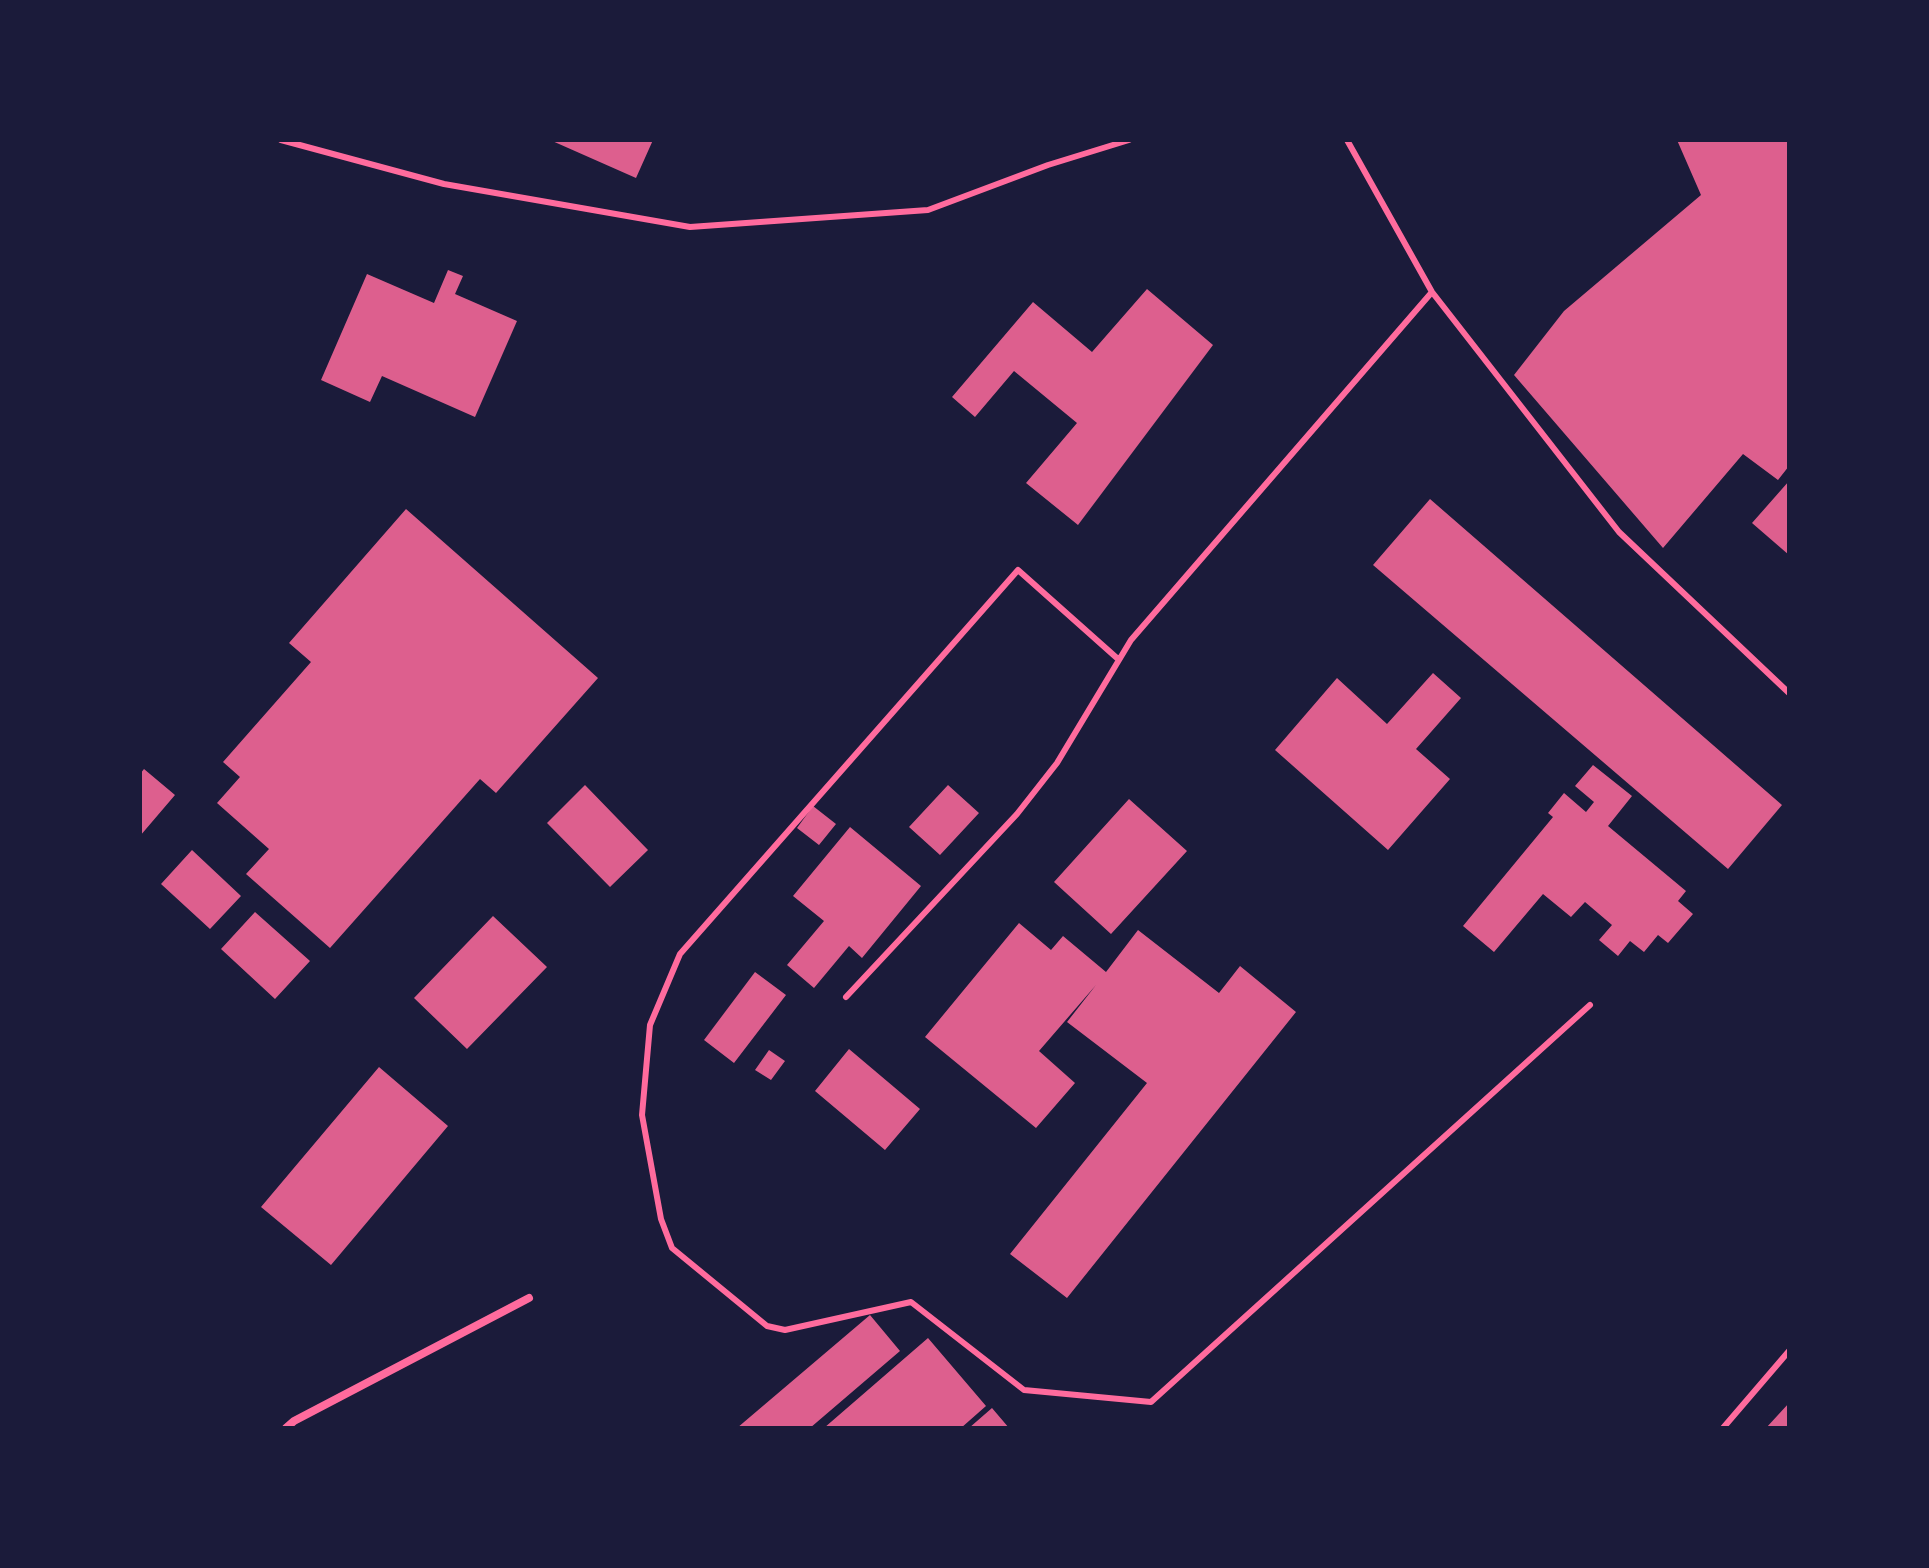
<!DOCTYPE html>
<style>
body{margin:0}
#map{position:relative;width:1929px;height:1568px;overflow:hidden;background:#1b1b3a;font-family:"Space Grotesk",sans-serif}
canvas{display:block}
.frame{position:absolute;inset:0;border:142px solid #1b1b3a;pointer-events:none}
</style>
<div id="map">
<canvas width="1929" height="1568"></canvas>
<div class="frame"></div>
</div>
<script>
const context = document.querySelector('canvas').getContext('2d');
context.lineJoin = 'round';
function paint(path, color) { context.fillStyle = color; context.fill(path, 'evenodd'); }
const poly = rows => new Path2D(rows.map(r => 'M' + r).join(''));
function strokePath(path, color, width, dash) { context.strokeStyle = color; context.lineWidth = width; context.lineCap = dash ? 'butt' : 'round'; context.setLineDash(dash || []); context.stroke(path); }
paint(poly([
 [550,140,653,140,636,178],
 [1677,140,1789,140,1789,466,1778,480,1743,454,1663,548,1514,375,1564,311,1701,195],
 [448,270,463,276,455,294,517,321,475,417,382,376,370,402,321,380,367,274,434,303],
 [1147,289,1213,345,1078,525,1026,483,1077,423,1014,371,975,417,952,397,1033,302,1092,352],
 [1789,481,1789,555,1752,523],
 [1430,499,1782,805,1728,869,1373,565],
 [406,509,598,678,496,793,480,779,330,948,246,874,269,849,217,803,240,777,223,762,311,662,289,643],
 [1433,673,1461,698,1416,749,1450,779,1388,850,1275,750,1337,678,1387,724],
 [1593,765,1632,796,1608,826,1686,891,1678,901,1693,914,1668,943,1658,935,1644,952,1630,941,1618,956,1599,940,1612,925,1585,902,1571,917,1543,894,1494,952,1463,926,1553,817,1548,813,1564,793,1586,812,1594,802,1575,786],
 [144,769,175,795,140,836,140,774],
 [585,785,648,850,610,887,547,823],
 [948,785,979,813,940,855,909,827],
 [1129,799,1187,851,1111,934,1054,882],
 [813,806,836,824,819,845,797,828],
 [850,827,921,886,862,958,849,946,814,988,787,965,824,921,793,896],
 [192,850,241,896,210,929,161,884],
 [255,912,310,961,275,999,221,949],
 [493,916,547,967,467,1049,414,998],
 [1019,923,1051,950,1063,936,1106,972,1138,930,1219,993,1240,966,1296,1012,1067,1298,1010,1254,1147,1083,1067,1022,1096,985,1039,1051,1075,1083,1036,1128,925,1037],
 [755,972,786,995,734,1063,704,1040],
 [849,1049,920,1109,885,1150,815,1091],
 [769,1050,785,1061,771,1080,755,1070],
 [379,1067,448,1126,331,1265,261,1207],
 [870,1315,900,1351,810,1428,737,1428],
 [928,1338,986,1406,961,1428,824,1428],
 [1789,1403,1789,1428,1766,1428],
 [992,1408,1009,1428,969,1428]
]), '#dd5f8e');
strokePath(poly([
 [281,140,444,184,690,227,928,210,1048,165,1129,140],
 [1347,140,1432,292,1619,532,1789,693],
 [1118,659,1018,570,680,954,650,1025,642,1115,661,1219,672,1248,767,1326,785,1330,911,1302,1024,1390,1151,1402,1590,1005],
 [846,997,1017,814,1057,763,1131,640,1432,292],
 [1723,1428,1789,1351]
]), '#ff6b9d', 6);
strokePath(poly([
 [286,1428,294,1421,529,1298]
]), '#ff6b9d', 8);
</script>
